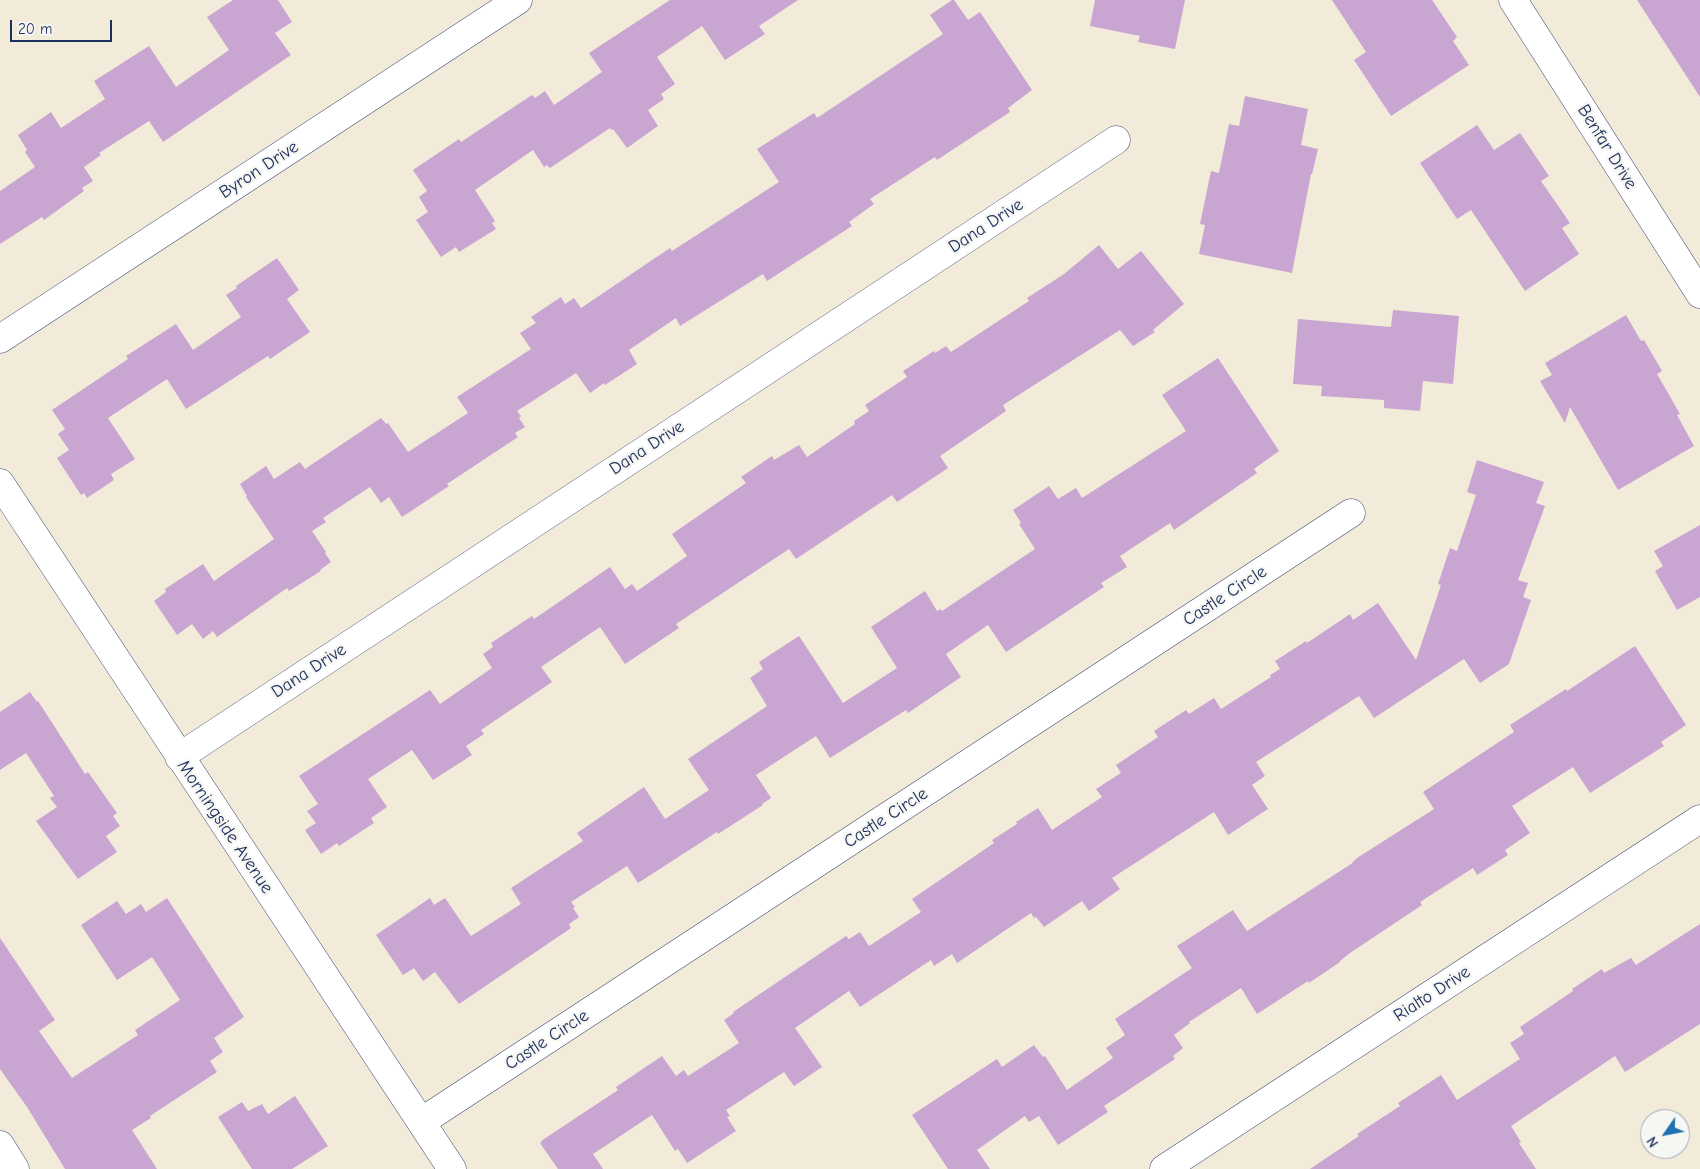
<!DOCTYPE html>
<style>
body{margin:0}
#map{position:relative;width:1700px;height:1169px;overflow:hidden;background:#f3ebd9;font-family:"Comic Neue",sans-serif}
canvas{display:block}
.north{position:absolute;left:1640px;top:1109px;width:50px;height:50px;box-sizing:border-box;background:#f6f6f2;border:1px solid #9ea6b7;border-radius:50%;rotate:237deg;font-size:14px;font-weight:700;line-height:20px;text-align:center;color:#1b2f5e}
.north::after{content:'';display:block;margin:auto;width:18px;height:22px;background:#1f6fb2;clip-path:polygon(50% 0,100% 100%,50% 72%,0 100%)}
.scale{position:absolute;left:10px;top:20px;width:102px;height:22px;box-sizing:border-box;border:2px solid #1b2f5e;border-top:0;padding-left:6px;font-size:15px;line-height:18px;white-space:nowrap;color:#1b2f5e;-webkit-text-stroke:4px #f6f6f2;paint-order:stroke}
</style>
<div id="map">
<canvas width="1700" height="1169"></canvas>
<div class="north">N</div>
<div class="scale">20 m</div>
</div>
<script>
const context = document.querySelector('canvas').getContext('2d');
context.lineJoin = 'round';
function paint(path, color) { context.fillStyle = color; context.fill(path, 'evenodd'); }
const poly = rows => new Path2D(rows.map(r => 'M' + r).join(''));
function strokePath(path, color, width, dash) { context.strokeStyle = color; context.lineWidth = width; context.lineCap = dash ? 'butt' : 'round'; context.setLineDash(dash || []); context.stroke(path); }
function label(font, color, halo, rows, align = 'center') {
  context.font = font + ' "Comic Neue",sans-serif'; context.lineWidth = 4.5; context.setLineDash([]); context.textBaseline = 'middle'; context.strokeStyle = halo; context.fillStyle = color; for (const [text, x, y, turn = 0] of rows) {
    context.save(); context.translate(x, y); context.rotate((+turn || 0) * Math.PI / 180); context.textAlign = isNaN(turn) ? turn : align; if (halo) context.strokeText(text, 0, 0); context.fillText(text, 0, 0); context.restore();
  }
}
paint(poly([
 [233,0,278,0,292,22,275,33,291,55,163,142,149,121,99,153,101,155,84,167,93,181,82,188,84,191,44,220,42,217,0,244,0,191,35,167,25,152,27,150,18,135,51,112,61,128,105,99,94,81,149,46,176,87,229,50,207,17],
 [670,0,798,0,759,26,765,34,725,60,702,26,657,57,675,84,661,94,664,99,648,110,658,126,627,148,613,129,611,130,610,128,550,168,547,165,544,167,533,150,475,190,495,221,492,223,496,229,459,252,456,247,441,257,416,220,428,212,419,197,427,191,413,170,459,139,461,142,532,95,535,98,545,91,554,105,602,72,589,53],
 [952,0,954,0,968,20,980,12,1032,90,1008,108,1010,112,937,160,935,157,870,199,874,204,849,222,852,226,767,281,763,274,680,326,676,318,629,350,637,364,605,385,604,383,590,393,576,373,517,411,521,416,519,418,525,427,515,433,518,437,447,484,449,486,402,517,389,497,381,503,370,487,323,518,326,522,312,531,326,552,325,553,331,562,320,570,321,571,289,591,287,588,217,637,213,631,203,639,192,624,177,635,154,601,166,592,165,589,203,564,214,581,274,539,246,497,247,496,240,484,266,466,274,479,300,462,305,469,381,418,386,424,388,423,408,452,468,413,457,397,531,349,520,333,536,323,531,317,561,297,565,304,574,298,581,308,670,248,672,251,779,182,757,149,814,113,817,118,943,34,930,15],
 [1095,0,1185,0,1175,49,1138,42,1140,36,1090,26],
 [1332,0,1432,0,1457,37,1453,41,1469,65,1391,116,1354,60,1366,52],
 [1637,0,1700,0,1700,97],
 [1245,96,1308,109,1301,145,1318,149,1312,174,1311,174,1292,273,1199,254,1205,225,1200,224,1211,171,1219,173,1229,124,1239,126],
 [1477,125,1494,150,1520,133,1549,176,1541,181,1570,223,1562,228,1579,254,1525,291,1471,210,1457,219,1420,163],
 [1099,245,1118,269,1141,251,1184,304,1153,330,1155,332,1133,346,1120,330,1003,405,1006,411,940,456,948,468,897,502,892,495,796,559,789,549,676,624,679,628,625,664,600,627,541,667,552,682,481,730,484,734,466,746,472,755,433,780,412,750,368,779,387,807,371,818,374,823,339,846,337,843,321,854,305,830,316,823,307,811,318,804,299,776,430,690,440,704,492,668,483,654,493,647,491,643,532,616,534,619,610,567,625,589,632,584,637,591,687,556,672,534,746,483,741,477,772,456,774,460,799,445,807,457,855,424,854,421,869,411,865,405,907,377,903,371,934,351,935,353,946,346,951,352,1029,301,1027,298,1064,274],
 [277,258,299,290,287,299,310,332,270,359,268,356,186,409,167,379,108,418,135,459,111,474,114,480,87,498,84,493,81,495,57,458,69,450,58,434,65,429,52,410,128,359,126,356,176,324,193,350,241,317,226,295,237,288,236,286],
 [1393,310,1459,316,1453,384,1423,381,1420,411,1384,408,1384,400,1321,396,1322,386,1293,384,1298,319,1391,327],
 [1626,315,1641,341,1644,340,1662,371,1657,374,1680,414,1677,415,1694,446,1618,490,1570,407,1565,423,1540,381,1552,375,1545,363],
 [1218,358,1279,451,1254,469,1257,473,1174,530,1170,523,1120,556,1127,567,1101,583,1104,587,1006,652,988,625,946,654,961,677,908,713,906,710,830,758,816,736,756,775,771,798,762,804,763,805,718,834,717,832,638,883,627,866,571,902,575,907,573,908,579,917,569,924,571,928,459,1004,435,972,423,981,414,968,403,975,376,935,430,898,434,905,445,898,471,936,521,904,511,888,583,841,577,833,644,787,665,819,709,790,688,759,767,706,750,678,763,669,759,662,799,636,843,703,897,668,871,627,925,591,937,611,940,609,942,611,1035,549,1019,524,1021,523,1013,510,1049,486,1058,499,1076,488,1082,498,1186,431,1162,395],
 [1477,460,1544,482,1536,503,1545,506,1518,580,1528,583,1523,597,1531,600,1509,664,1480,683,1464,659,1374,718,1359,696,1256,762,1265,776,1252,785,1268,809,1228,835,1214,812,1112,878,1120,889,1089,911,1082,901,1044,927,1036,917,1034,918,1031,913,957,963,952,954,934,966,931,960,860,1007,849,991,795,1028,822,1067,794,1086,784,1072,726,1110,730,1116,727,1117,736,1131,687,1163,678,1149,675,1151,652,1115,593,1154,603,1169,558,1169,540,1143,542,1142,541,1141,618,1090,616,1087,662,1056,676,1076,684,1070,688,1076,739,1043,724,1020,734,1013,733,1012,846,936,849,939,860,932,869,946,921,912,912,899,994,843,992,840,1017,824,1016,822,1038,808,1052,830,1102,797,1096,789,1121,773,1116,765,1158,737,1154,731,1186,710,1189,714,1214,698,1221,709,1271,677,1270,675,1280,669,1275,661,1306,641,1307,643,1350,614,1353,620,1378,603,1416,660,1441,585,1438,584,1450,548,1457,551,1476,495,1467,492],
 [1700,525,1700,597,1677,610,1655,571,1663,566,1654,551],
 [1635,646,1686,725,1661,742,1664,746,1590,793,1573,767,1512,806,1530,833,1505,850,1508,855,1477,875,1473,868,1420,902,1422,905,1350,953,1340,961,1340,962,1309,983,1308,981,1257,1014,1241,988,1189,1022,1190,1023,1174,1035,1183,1048,1173,1056,1175,1059,1104,1106,1108,1112,1058,1145,1039,1116,1029,1122,1025,1116,977,1150,990,1169,948,1169,912,1115,997,1059,1002,1067,1034,1045,1043,1057,1045,1056,1067,1090,1113,1058,1106,1048,1125,1035,1115,1019,1192,968,1177,946,1233,910,1247,931,1351,864,1357,858,1434,809,1423,792,1514,732,1510,725,1566,689,1567,691],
 [30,692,37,702,38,701,85,774,88,772,117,813,113,816,120,826,106,836,117,852,78,879,36,821,57,807,50,798,54,796,26,753,0,770,0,712],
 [167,898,244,1017,214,1038,223,1052,210,1061,217,1072,150,1116,151,1118,132,1130,157,1169,65,1169,27,1107,0,1069,0,938,55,1020,39,1031,72,1078,138,1035,135,1030,180,1000,152,957,117,980,81,925,117,901,126,914,141,904,146,912],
 [1700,924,1700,1024,1625,1072,1615,1056,1511,1126,1521,1142,1519,1143,1536,1169,1310,1169,1359,1136,1357,1134,1400,1106,1398,1103,1441,1075,1457,1100,1520,1059,1510,1043,1524,1034,1520,1027,1573,991,1572,989,1602,969,1604,973,1631,958,1636,965],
 [295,1096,328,1146,292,1169,252,1169,218,1117,242,1102,248,1111,262,1104,268,1114]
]), '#c9a5d2');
const minor = poly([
 [1513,0,1700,294],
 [0,339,518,0],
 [0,483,452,1169],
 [179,757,1116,140],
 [421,1122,1351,513],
 [0,1145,15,1169],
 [1164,1169,1700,819]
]);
strokePath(minor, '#3b4b70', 29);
strokePath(minor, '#fff', 28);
label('18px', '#1b2f5e', '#f6f6f2', [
 ["Benfar Drive",1607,147,58],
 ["Byron Drive",259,170,-33],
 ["Dana Drive",986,226,-33],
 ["Dana Drive",647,448,-33],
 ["Castle Circle",1225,596,-33],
 ["Dana Drive",309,671,-33],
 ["Castle Circle",886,818,-33],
 ["Morningside Avenue",225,827,56],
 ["Rialto Drive",1432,994,-33],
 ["Castle Circle",547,1040,-33]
]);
</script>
